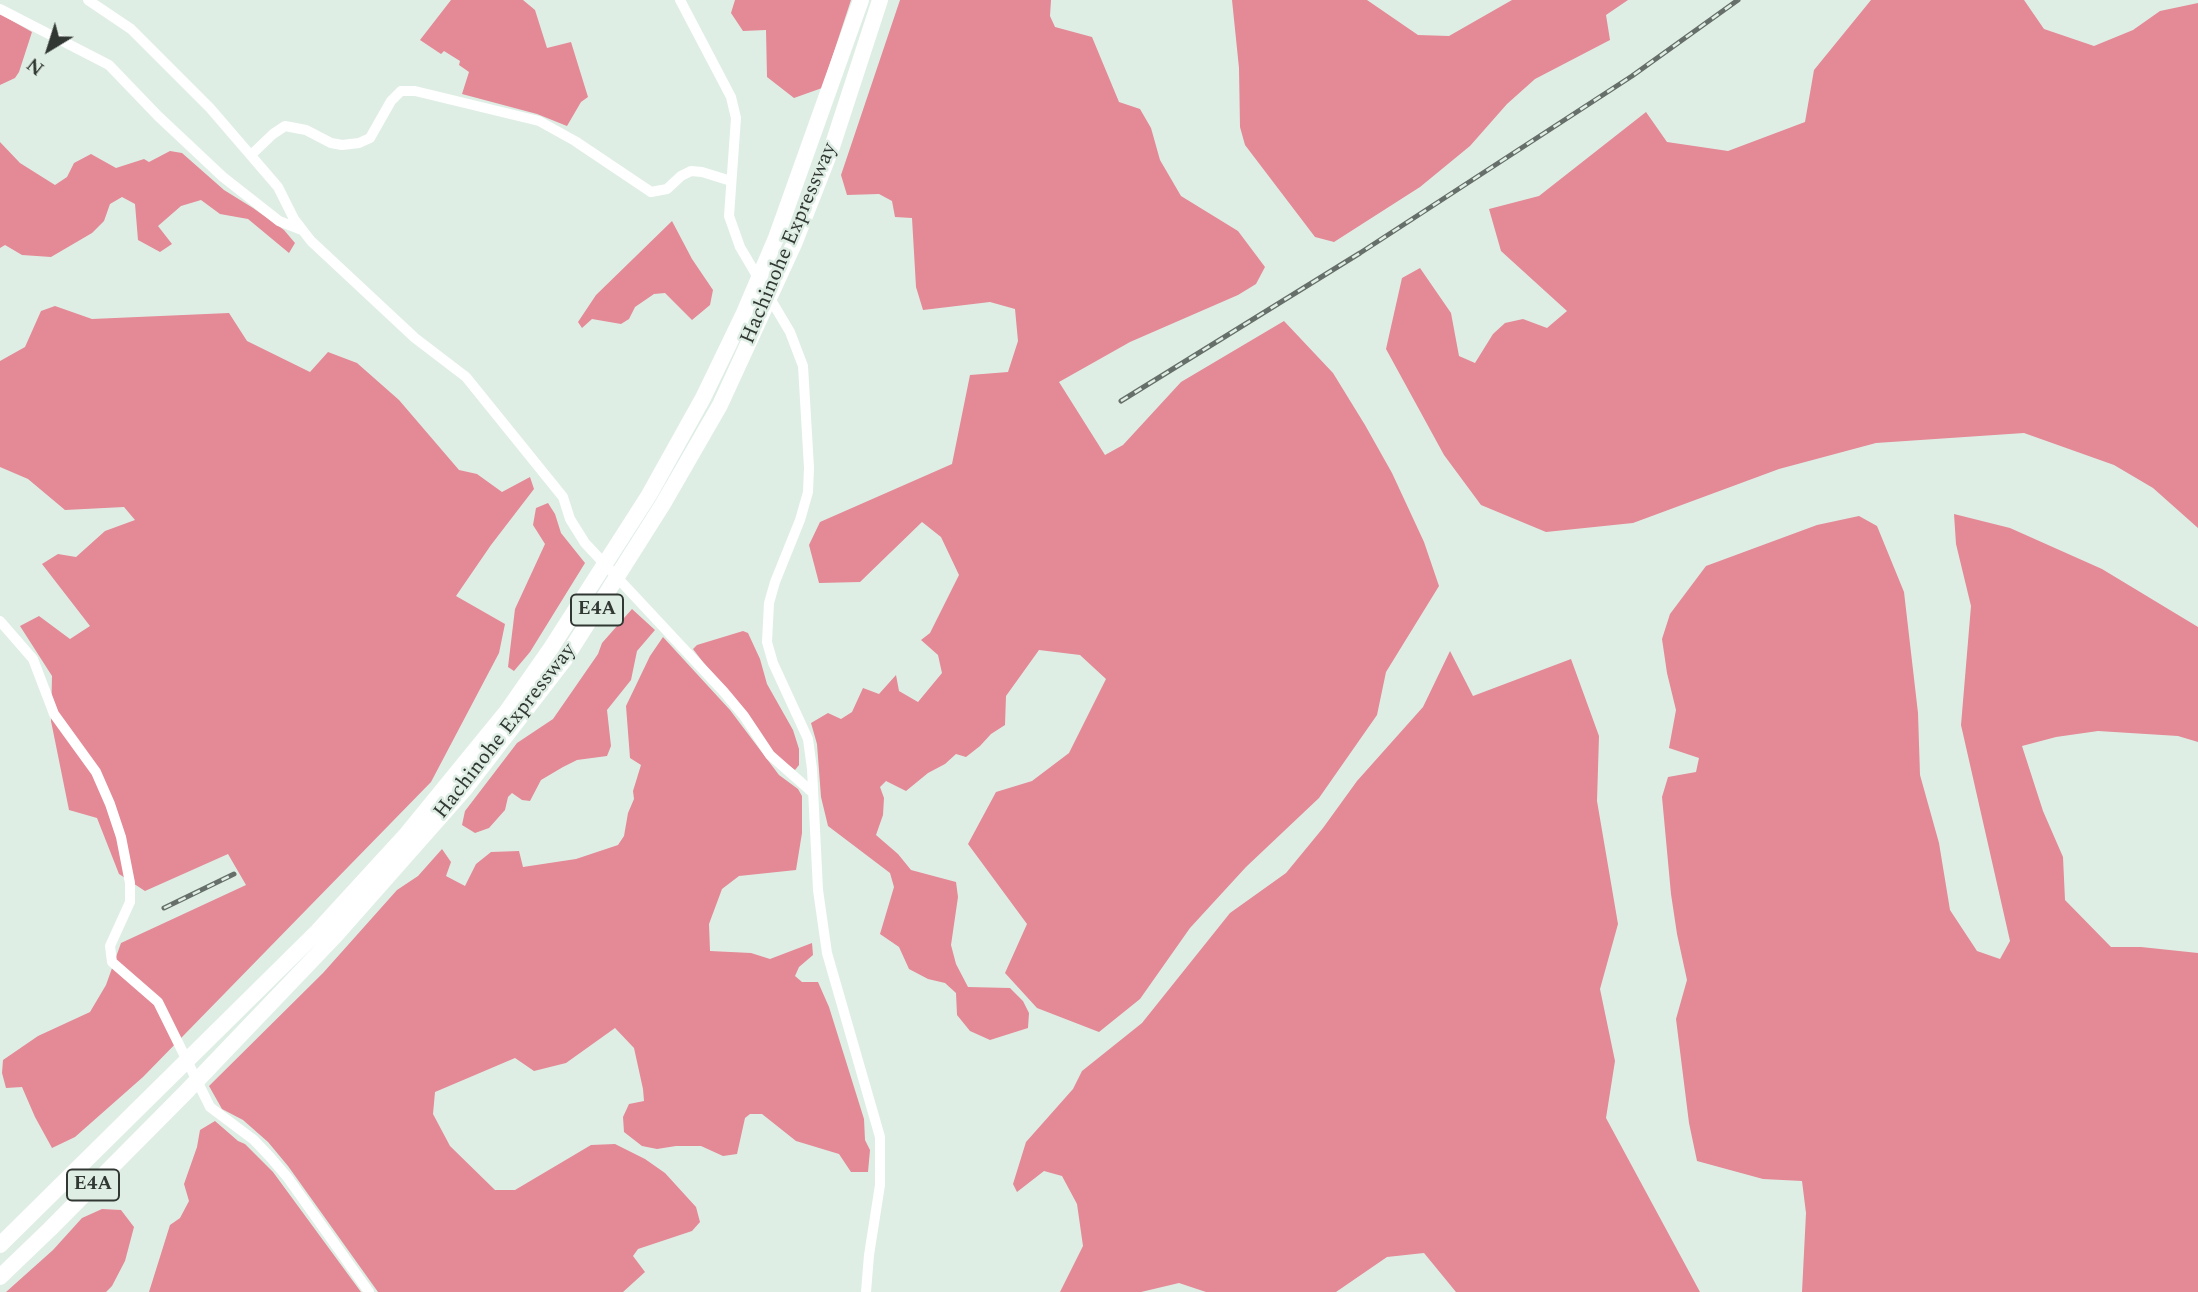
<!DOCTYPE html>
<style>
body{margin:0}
#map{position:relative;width:2198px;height:1292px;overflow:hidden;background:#dfeee5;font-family:Spectral,serif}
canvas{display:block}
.north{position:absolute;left:14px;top:14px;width:70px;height:70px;-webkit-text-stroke:5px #dfeee5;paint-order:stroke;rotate:218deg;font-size:19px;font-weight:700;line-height:28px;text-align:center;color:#313733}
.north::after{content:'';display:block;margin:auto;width:24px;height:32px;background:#313733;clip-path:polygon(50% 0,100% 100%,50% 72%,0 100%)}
</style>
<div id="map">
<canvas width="2198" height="1292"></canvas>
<div class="north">N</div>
</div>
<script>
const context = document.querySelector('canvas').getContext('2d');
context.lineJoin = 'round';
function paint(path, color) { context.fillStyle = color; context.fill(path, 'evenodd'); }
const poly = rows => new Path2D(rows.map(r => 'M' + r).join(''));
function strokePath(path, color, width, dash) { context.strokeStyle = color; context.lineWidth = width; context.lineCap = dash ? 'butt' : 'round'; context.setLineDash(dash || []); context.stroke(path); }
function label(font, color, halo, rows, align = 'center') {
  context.font = font + ' Spectral,serif'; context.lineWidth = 5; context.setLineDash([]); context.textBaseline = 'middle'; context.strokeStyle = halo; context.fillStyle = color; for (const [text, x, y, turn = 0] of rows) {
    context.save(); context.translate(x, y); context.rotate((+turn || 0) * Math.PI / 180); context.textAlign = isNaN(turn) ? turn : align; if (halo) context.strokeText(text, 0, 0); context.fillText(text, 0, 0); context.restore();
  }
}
paint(poly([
 [451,0,523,0,535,10,547,48,571,42,588,97,581,102,567,126,537,114,462,94,469,72,459,65,460,61,444,51,441,54,420,40],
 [735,0,851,0,822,88,794,98,767,77,766,30,743,31,731,13],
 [900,0,1051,0,1050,16,1055,27,1092,37,1119,102,1140,109,1151,128,1160,160,1181,196,1238,231,1265,267,1256,284,1238,295,1130,342,1059,382,1105,455,1123,445,1181,382,1284,321,1333,373,1365,425,1392,473,1424,542,1439,586,1386,672,1377,715,1319,798,1246,867,1190,928,1140,999,1099,1032,1037,1008,1005,973,1027,924,968,844,996,792,1032,781,1069,753,1106,679,1080,655,1039,650,1006,696,1005,725,991,734,980,746,966,757,956,754,945,764,928,773,906,791,886,781,880,787,884,798,883,815,876,835,898,854,911,870,956,882,958,897,951,945,956,964,968,987,1010,988,1023,1001,1029,1013,1028,1028,990,1040,970,1031,957,1015,956,993,945,983,928,979,909,969,899,947,880,934,894,887,890,873,828,826,821,797,817,744,811,723,828,713,841,719,852,712,863,688,879,694,896,675,899,691,918,702,942,673,938,655,921,640,930,633,959,575,941,537,922,522,860,582,819,583,809,545,820,522,952,464,970,375,1008,372,1018,341,1015,309,990,302,923,310,916,287,912,218,895,217,892,201,879,194,847,195,841,175],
 [1232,0,1367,0,1418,35,1449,36,1512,0,1628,0,1606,15,1610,40,1535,79,1507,104,1470,146,1420,187,1334,242,1315,237,1245,145,1240,127,1239,68],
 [1871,0,2024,0,2044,29,2094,46,2133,30,2160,11,2198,3,2198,528,2153,488,2114,465,2024,433,1876,443,1779,469,1633,523,1546,532,1481,505,1444,455,1386,349,1402,278,1420,268,1451,313,1459,356,1475,363,1493,334,1505,323,1523,319,1547,328,1567,311,1501,251,1489,209,1539,196,1646,112,1667,142,1728,151,1805,122,1814,70],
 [0,14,32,32,19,72,15,78,0,85],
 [0,142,20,163,55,185,67,177,74,163,91,154,116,168,144,159,149,162,170,151,182,153,224,190,253,208,284,230,295,243,289,253,248,219,220,214,201,200,181,206,158,226,172,244,160,252,138,240,135,204,122,197,110,204,104,221,92,233,51,257,22,255,5,245,0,248],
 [672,221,692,259,713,290,710,305,692,320,665,293,654,294,635,307,629,319,621,324,592,319,582,328,578,322,596,295],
 [55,306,92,319,229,313,247,341,310,372,328,352,357,363,399,400,459,470,477,474,502,492,530,477,534,489,491,545,456,596,505,624,499,653,431,782,143,1077,75,1137,52,1148,35,1117,22,1087,6,1088,2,1073,3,1060,38,1036,90,1012,106,985,121,943,246,885,228,854,145,891,119,874,97,818,69,810,51,721,52,676,20,626,39,616,70,639,90,626,42,564,58,554,76,557,105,531,135,520,124,507,65,510,28,479,0,467,0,361,25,347,41,311],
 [548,503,555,514,561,533,585,563,530,652,514,671,508,667,515,609,545,544,533,525,536,508],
 [1954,514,2010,528,2102,569,2198,627,2198,742,2178,736,2098,731,2056,737,2022,746,2043,811,2063,857,2065,900,2111,947,2141,947,2198,953,2198,1292,1802,1292,1806,1213,1802,1181,1763,1179,1697,1161,1689,1123,1676,1019,1687,980,1677,934,1671,894,1662,797,1668,777,1696,772,1699,758,1669,748,1676,710,1667,673,1662,639,1670,614,1706,566,1817,525,1859,516,1877,526,1904,592,1918,713,1920,775,1939,843,1950,910,1977,951,2000,959,2010,941,1961,725,1971,606,1956,544],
 [632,609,655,630,637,651,631,680,607,710,611,746,607,756,577,760,563,767,541,780,530,801,522,800,512,793,508,797,505,810,489,828,475,833,462,825,465,811,517,743,553,719,598,654,602,643],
 [743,631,748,633,760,659,767,684,793,730,799,749,799,765,795,770,774,755,693,649,697,645],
 [663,637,730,710,779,775,798,789,802,796,802,833,796,870,739,876,722,889,709,924,710,951,751,953,770,959,812,943,813,955,799,967,795,976,802,982,818,982,829,1007,864,1119,865,1140,870,1150,868,1172,851,1172,839,1154,796,1141,762,1114,750,1114,745,1118,737,1154,723,1156,701,1146,676,1146,657,1149,642,1146,624,1132,623,1117,629,1104,644,1101,643,1089,634,1048,615,1028,566,1063,534,1071,515,1058,435,1092,433,1114,450,1146,495,1190,515,1190,591,1145,615,1144,645,1159,665,1173,696,1207,700,1222,692,1231,638,1249,633,1256,645,1272,623,1292,378,1292,288,1166,268,1142,243,1120,222,1109,209,1086,323,973,397,890,418,876,442,849,451,862,446,876,465,886,476,864,491,852,519,851,523,867,576,859,618,845,624,836,628,813,634,799,633,791,641,765,630,758,626,706,650,656],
 [1450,651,1473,696,1571,659,1599,736,1597,801,1618,924,1600,989,1615,1061,1606,1118,1700,1292,1456,1292,1424,1253,1387,1257,1336,1292,1206,1292,1179,1283,1141,1292,1060,1292,1083,1246,1077,1204,1062,1176,1044,1171,1017,1192,1013,1184,1026,1142,1073,1089,1082,1071,1142,1023,1230,913,1286,873,1323,828,1357,781,1423,707],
 [215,1121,238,1141,245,1144,273,1172,361,1292,149,1292,170,1225,180,1218,189,1201,184,1184,197,1147,200,1130],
 [102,1209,121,1210,134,1227,125,1261,112,1286,106,1292,6,1292,53,1250,82,1218]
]), '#e48996');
strokePath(poly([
 [88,0,131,29,210,108,278,187,294,219,311,241,415,338,466,377,563,497,570,519,585,543,724,692,744,716,770,755,812,792],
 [680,0,731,97,736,118,729,216,740,247,760,281],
 [0,9,109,65,158,116,223,177,279,221,302,230],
 [251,155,273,134,285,126,306,130,331,143,342,145,359,143,370,138,391,101,401,91,415,91,539,121,575,141,651,192,667,189,681,176,691,171,702,172,731,181],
 [768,295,790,332,803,366,809,468,808,492,800,520,775,582,769,603,767,642,773,663,808,739,812,769,818,890,827,953,880,1137,880,1185,869,1255,866,1292],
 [0,621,33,659,54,714,96,772,110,804,121,837,130,883,130,902,110,946,112,962,158,1002,210,1107,254,1140,271,1158,288,1178,369,1292]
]), '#fff', 10);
strokePath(poly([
 [0,1245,317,932,405,836,507,711,551,648,649,495,703,398,744,313,776,238,861,0],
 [0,1277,50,1229,185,1093,336,935,464,790,565,659,663,504,720,405,794,244,832,147,880,0]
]), '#fff', 16);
const rail = poly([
 [1121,401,1360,253,1632,76,1738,0],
 [164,908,234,874]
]);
strokePath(rail, '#666f6a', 5);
strokePath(rail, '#dfeee5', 2.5, [8]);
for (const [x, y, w] of [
 [597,610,52],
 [93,1185,52]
]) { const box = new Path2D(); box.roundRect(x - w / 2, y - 15.5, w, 31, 5); context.fillStyle = '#dfeee5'; context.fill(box); strokePath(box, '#313733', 2); }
label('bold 19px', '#313733', null, [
 ["E4A",597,610],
 ["E4A",93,1185]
]);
label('21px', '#313733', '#dfeee5', [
 ["Hachinohe Expressway",790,244,-67],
 ["Hachinohe Expressway",506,732,-52]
]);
</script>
